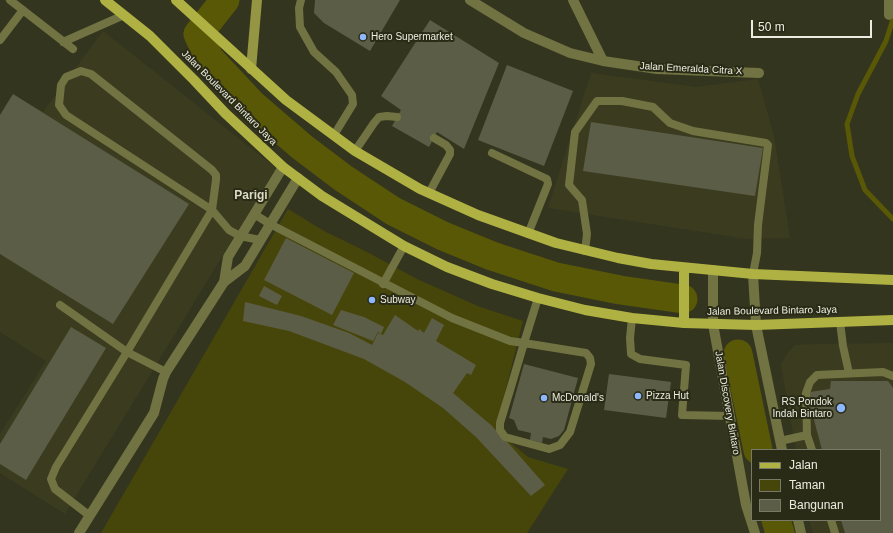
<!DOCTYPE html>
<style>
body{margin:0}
#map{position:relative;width:893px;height:533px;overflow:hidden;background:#34351f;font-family:Helvetica,sans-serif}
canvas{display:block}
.legend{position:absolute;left:751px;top:449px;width:130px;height:72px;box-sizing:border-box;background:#2a2b16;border:1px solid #787967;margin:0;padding:5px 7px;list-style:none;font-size:12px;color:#ecede0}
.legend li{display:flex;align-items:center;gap:8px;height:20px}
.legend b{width:20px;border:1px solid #787967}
.scale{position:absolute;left:751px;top:20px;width:121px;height:18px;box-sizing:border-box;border:2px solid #ecede0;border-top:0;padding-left:5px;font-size:12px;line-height:14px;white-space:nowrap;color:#ecede0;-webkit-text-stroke:3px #2a2b16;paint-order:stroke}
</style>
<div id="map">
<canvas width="893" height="533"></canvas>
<ul class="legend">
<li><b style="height:5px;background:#b0b143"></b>Jalan</li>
<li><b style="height:11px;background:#46460b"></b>Taman</li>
<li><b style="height:11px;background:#5c5d46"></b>Bangunan</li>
</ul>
<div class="scale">50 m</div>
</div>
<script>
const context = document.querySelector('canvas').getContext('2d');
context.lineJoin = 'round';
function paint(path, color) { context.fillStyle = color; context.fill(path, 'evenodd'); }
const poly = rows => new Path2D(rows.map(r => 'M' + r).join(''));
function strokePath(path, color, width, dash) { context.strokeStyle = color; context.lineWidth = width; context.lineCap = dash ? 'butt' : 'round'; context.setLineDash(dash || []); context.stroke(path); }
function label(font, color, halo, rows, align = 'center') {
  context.font = font + ' Helvetica,sans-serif'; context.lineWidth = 4; context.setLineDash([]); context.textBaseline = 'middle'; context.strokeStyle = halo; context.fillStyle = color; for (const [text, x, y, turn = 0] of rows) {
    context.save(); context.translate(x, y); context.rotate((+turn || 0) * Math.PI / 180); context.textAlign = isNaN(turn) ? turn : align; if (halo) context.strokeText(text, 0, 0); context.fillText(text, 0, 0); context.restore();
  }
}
paint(poly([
 [103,31,276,168,65,514,0,473,0,434,46,361,0,332,0,115,13,94,43,112],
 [591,73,696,87,758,79,774,136,790,238,748,239,548,208],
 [893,343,893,533,813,533,809,520,880,520,880,450,796,450,781,365,787,354,795,345,818,344]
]), '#3b3c1f');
paint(poly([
 [288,209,324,231,367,252,417,279,480,307,523,321,498,420,506,439,528,457,568,469,527,533,101,533]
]), '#46460b');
strokePath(poly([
 [893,19,886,41,858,94,847,124,852,156,865,190,893,219]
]), '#585806', 5);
strokePath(poly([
 [225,0,198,34,209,58,252,104,302,147,343,178,393,211,443,236,492,256,556,277,620,290,683,299],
 [738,354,758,450],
 [776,520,780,533]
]), '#585806', 29);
paint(poly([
 [315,0,400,0,370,51,324,23,314,13],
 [430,20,499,63,464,149,437,132,429,147,392,126,401,110,381,96],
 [507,65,573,91,544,166,478,140],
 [13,94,189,204,113,324,0,254,0,115],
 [591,122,763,148,755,196,583,171],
 [286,238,354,273,332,315,264,280],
 [264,286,282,296,277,305,259,296],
 [245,302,301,316,349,333,372,345,378,333,383,335,395,315,418,331,419,329,424,333,432,318,444,325,436,341,476,365,471,375,467,373,453,393,491,425,510,445,545,485,531,496,476,437,443,408,405,382,364,359,289,331,243,321],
 [341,310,364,317,384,327,381,334,378,332,373,341,333,325],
 [71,327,106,348,26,480,0,464,0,444],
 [524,364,578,378,564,430,559,436,551,439,543,437,542,443,530,440,531,433,518,430,514,420,509,418],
 [609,374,671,382,666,418,604,410],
 [831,381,888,381,893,388,893,533,845,533,841,520,880,520,880,450,822,450,808,397,810,392,830,389]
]), '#5c5d46');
strokePath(poly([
 [10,0,73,49],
 [301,0,299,8,300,27,314,52,336,72,352,95,353,104,334,135],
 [0,40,23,10],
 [63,42,124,15],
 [355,151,374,123,379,117,387,116,397,117],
 [492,153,547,179,548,184,528,234],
 [429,193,450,154,450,150,446,145,434,138],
 [254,214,270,224,452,318,510,341,524,343,586,353,590,358,591,364,570,432,560,445,549,449,505,437,500,430,500,423,511,387,524,343,538,298],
 [585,251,587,234,582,200,569,185,575,132,597,101,622,101,653,107,670,123,693,131,766,143,768,145,758,225,757,253,753,274],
 [383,284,404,246],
 [60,305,127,352,212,210,216,180,216,175,212,170,91,74,81,71,66,77,61,85,59,105,66,115,212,210,229,230,240,236,260,240],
 [632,318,630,338,631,354,640,359,686,365,682,415,730,416],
 [840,322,843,346,849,373],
 [780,441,807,435],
 [812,450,807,435,806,393,810,382,817,375,883,372,893,376],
 [90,516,55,489,51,479,56,467,127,352,166,372],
 [831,520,835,533]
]), '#717342', 8);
strokePath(poly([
 [470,0,524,33,570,53,603,61,657,69,759,73],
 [573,0,603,61],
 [889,15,889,0],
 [713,270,713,324,746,505,755,533],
 [753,274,756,325,782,450],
 [224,282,228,257,283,167],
 [798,520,801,533],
 [79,533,154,413,163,379,166,372,224,282,245,266,298,178]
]), '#717342', 10);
strokePath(poly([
 [251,69,257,0]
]), '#959644', 10);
strokePath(poly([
 [105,0,150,36,194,80,225,113,283,167,322,196,404,246,447,267,492,284,538,298,585,310,632,318,684,323,756,325,893,320],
 [176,0,286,100,355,151,420,189,478,215,556,243,618,258,651,264,753,274,893,280],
 [684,323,684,268]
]), '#b0b143', 10);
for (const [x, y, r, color] of [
 [363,37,4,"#8eb8fd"],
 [372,300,4,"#8eb8fd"],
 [638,396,4,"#8eb8fd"],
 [544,398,4,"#8eb8fd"],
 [841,408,5,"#8eb8fd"]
]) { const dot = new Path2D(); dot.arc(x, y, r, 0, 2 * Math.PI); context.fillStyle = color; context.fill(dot); strokePath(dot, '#2a2b16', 1.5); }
label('10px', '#ecede0', '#2a2b16', [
 ["Hero Supermarket",371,37],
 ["Subway",380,300],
 ["Pizza Hut",646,396],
 ["McDonald's",552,398],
 ["RS Pondok",832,402,"right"],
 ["Indah Bintaro",832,414,"right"]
], 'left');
label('10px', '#ecede0', '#2a2b16', [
 ["Jalan Emeralda Citra X",691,69,3],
 ["Jalan Boulevard Bintaro Jaya",229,98,45],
 ["Jalan Boulevard Bintaro Jaya",772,311,-1],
 ["Jalan Discovery Bintaro",727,403,80]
]);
label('bold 12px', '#dbdcc2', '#2a2b16', [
 ["Parigi",251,196]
]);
</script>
